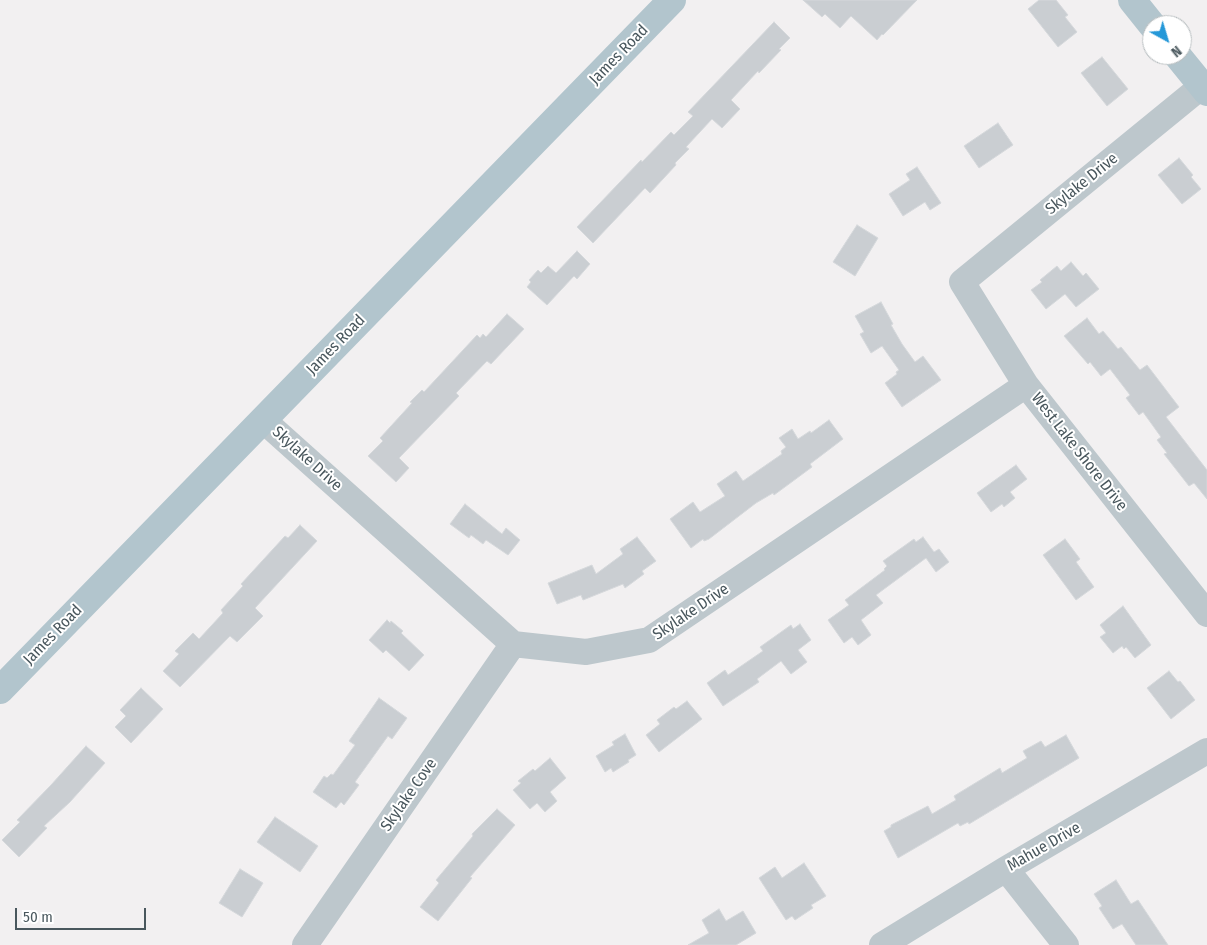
<!DOCTYPE html>
<style>
body{margin:0}
#map{position:relative;width:1207px;height:945px;overflow:hidden;background:#f2f0f1;font-family:"Fira Sans Condensed",sans-serif}
canvas{display:block}
.north{position:absolute;left:1142px;top:15px;width:50px;height:50px;box-sizing:border-box;background:#fff;border:1px solid #b6bcbe;border-radius:50%;rotate:141deg;font-size:14px;font-weight:700;line-height:20px;text-align:center;color:#49575d}
.north::after{content:'';display:block;margin:auto;width:18px;height:22px;background:#2598d8;clip-path:polygon(50% 0,100% 100%,50% 72%,0 100%)}
.scale{position:absolute;left:15px;top:908px;width:131px;height:22px;box-sizing:border-box;border:2px solid #49575d;border-top:0;padding-left:6px;font-size:15px;line-height:18px;white-space:nowrap;color:#49575d;-webkit-text-stroke:4px #fff;paint-order:stroke}
</style>
<div id="map">
<canvas width="1207" height="945"></canvas>
<div class="north">N</div>
<div class="scale">50 m</div>
</div>
<script>
const context = document.querySelector('canvas').getContext('2d');
context.lineJoin = 'round';
function paint(path, color) { context.fillStyle = color; context.fill(path, 'evenodd'); }
const poly = rows => new Path2D(rows.map(r => 'M' + r).join(''));
function strokePath(path, color, width, dash) { context.strokeStyle = color; context.lineWidth = width; context.lineCap = dash ? 'butt' : 'round'; context.setLineDash(dash || []); context.stroke(path); }
function label(font, color, halo, rows, align = 'center') {
  context.font = font + ' "Fira Sans Condensed",sans-serif'; context.lineWidth = 4; context.setLineDash([]); context.textBaseline = 'middle'; context.strokeStyle = halo; context.fillStyle = color; for (const [text, x, y, turn = 0] of rows) {
    context.save(); context.translate(x, y); context.rotate((+turn || 0) * Math.PI / 180); context.textAlign = isNaN(turn) ? turn : align; if (halo) context.strokeText(text, 0, 0); context.fillText(text, 0, 0); context.restore();
  }
}
const building = poly([
 [803,0,917,0,883,35,882,34,877,40,851,16,840,28,825,14,822,17,803,0],
 [1039,0,1056,0,1068,15,1065,17,1077,32,1058,47,1028,9,1039,0],
 [774,22,790,38,779,49,781,50,759,73,758,71,731,100,740,109,722,128,712,119,686,147,689,149,675,163,676,165,650,193,645,188,593,243,577,227,641,160,642,162,671,132,674,135,693,116,688,112,774,22],
 [1102,57,1128,89,1107,106,1081,73,1102,57],
 [998,123,1013,145,979,168,964,146,998,123],
 [1179,158,1193,175,1191,177,1201,189,1182,204,1158,175,1179,158],
 [917,167,941,203,930,210,925,202,903,216,889,194,910,180,906,174,917,167],
 [857,225,878,238,855,276,833,262,857,225],
 [577,251,590,264,577,279,574,276,547,305,527,287,531,282,529,280,538,270,541,273,548,266,556,273,577,251],
 [1071,262,1083,276,1086,273,1099,289,1076,307,1065,294,1046,309,1031,290,1042,282,1040,280,1057,266,1061,271,1071,262],
 [881,302,893,324,891,325,902,344,915,362,923,356,941,380,902,407,885,383,897,374,896,372,899,370,882,346,871,353,860,334,864,332,855,316,881,302],
 [507,314,524,329,491,364,487,361,456,393,459,396,399,458,409,468,396,482,368,456,383,441,380,438,412,403,410,402,422,390,424,392,477,335,480,338,483,334,486,337,507,314],
 [1087,318,1099,334,1103,331,1118,349,1121,347,1140,370,1147,365,1179,407,1166,417,1207,470,1207,499,1194,483,1189,486,1164,454,1167,453,1157,440,1161,437,1143,412,1139,415,1126,398,1130,395,1110,369,1101,376,1090,362,1088,364,1064,336,1087,318],
 [829,420,843,439,810,464,812,467,789,484,774,495,773,493,756,503,709,539,704,541,703,539,691,548,670,519,693,502,700,512,725,496,717,484,736,471,743,481,782,454,781,451,786,447,779,438,792,429,798,439,810,431,811,433,829,420],
 [1016,465,1027,479,1010,492,1015,498,1004,507,1002,504,991,512,977,493,1016,465],
 [465,504,502,534,506,528,520,540,508,555,486,540,483,544,471,535,469,538,450,524,465,504],
 [300,525,317,541,255,608,263,616,237,642,230,636,180,687,163,671,179,654,175,651,193,633,199,639,223,613,221,610,243,586,241,584,285,536,288,538,300,525],
 [637,537,656,561,642,571,644,574,625,588,623,584,583,600,581,595,557,604,548,583,592,565,596,574,623,554,620,549,637,537],
 [923,537,934,552,939,549,949,562,936,572,926,558,876,595,883,603,861,620,871,635,858,645,852,637,844,643,828,620,849,605,845,600,885,570,884,569,887,566,883,561,914,539,916,542,923,537],
 [1065,539,1080,559,1076,562,1094,587,1076,600,1043,555,1065,539],
 [1123,606,1151,645,1135,658,1126,647,1124,649,1122,646,1113,653,1100,637,1106,633,1100,625,1123,606],
 [387,620,390,623,391,621,403,631,401,633,424,655,409,671,386,650,383,653,369,640,387,620],
 [800,624,811,640,798,650,807,662,791,674,781,661,757,679,759,682,723,706,707,683,725,670,728,675,763,651,760,647,791,625,793,629,800,624],
 [1169,671,1178,682,1180,681,1195,700,1171,719,1147,688,1169,671],
 [141,688,163,709,131,743,115,727,126,716,120,710,141,688],
 [379,698,407,718,392,739,388,736,355,782,359,785,344,805,341,802,336,808,313,792,324,776,327,778,331,774,333,775,355,745,349,741,379,698],
 [687,701,702,719,659,752,646,735,660,724,657,720,674,707,676,709,687,701],
 [625,734,636,755,628,760,629,762,613,772,611,768,605,772,596,756,614,745,612,742,625,734],
 [1066,735,1079,758,969,824,968,822,960,826,958,823,898,858,884,831,891,827,891,825,928,806,932,814,956,800,954,796,1000,768,1002,773,1027,758,1023,751,1041,741,1045,747,1066,735],
 [86,746,105,763,70,802,44,826,47,828,19,857,2,840,20,822,17,820,51,785,86,746],
 [550,758,566,778,550,792,557,801,545,812,537,803,530,809,513,790,521,783,518,781,533,769,535,771,550,758],
 [497,809,515,825,470,877,472,878,438,921,420,907,439,883,436,880,473,836,472,834,497,809],
 [275,817,318,846,300,872,257,842,275,817],
 [804,863,826,896,811,905,813,908,795,920,792,916,786,920,759,878,775,867,782,878,804,863],
 [240,869,263,883,242,917,219,903,240,869],
 [1116,880,1131,904,1138,900,1168,945,1136,945,1122,924,1113,929,1099,908,1102,906,1094,894,1116,880],
 [719,909,726,921,743,911,756,933,736,945,688,945,709,933,702,920,719,909]
]);
paint(building, '#caced2');
strokePath(building, '#d5d8db', 1);
strokePath(poly([
 [1202,86,962,282,1026,385,1207,614],
 [263,420,513,644,586,652,649,640,1026,385],
 [1006,869,1066,945],
 [305,945,513,644],
 [882,945,1006,869,1207,751]
]), '#bdc7cc', 26);
strokePath(poly([
 [1132,0,1152,25],
 [1177,55,1207,92],
 [0,690,672,0]
]), '#b2c5cd', 28);
label('16px', '#49575d', '#fff', [
 ["James Road",619,55,-46],
 ["Skylake Drive",1082,184,-39],
 ["James Road",336,345,-46],
 ["West Lake Shore Drive",1079,452,52],
 ["Skylake Drive",307,459,42],
 ["Skylake Drive",691,612,-34],
 ["James Road",53,635,-46],
 ["Skylake Cove",409,795,-55],
 ["Mahue Drive",1044,847,-30]
]);
</script>
